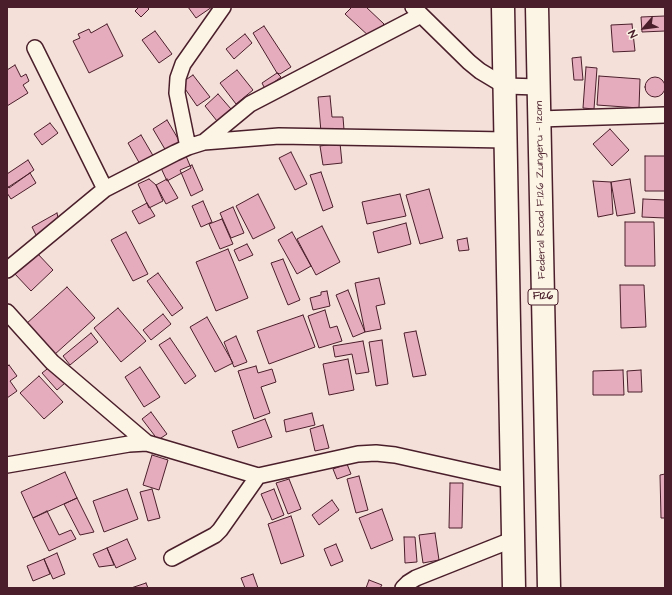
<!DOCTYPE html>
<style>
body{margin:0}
#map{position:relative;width:672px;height:595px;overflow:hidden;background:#f5dfd9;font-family:"Architects Daughter",sans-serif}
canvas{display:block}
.frame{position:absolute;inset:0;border:8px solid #4a1f2b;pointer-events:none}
.north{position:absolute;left:624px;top:8px;width:40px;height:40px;-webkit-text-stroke:3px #fcf5e5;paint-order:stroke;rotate:242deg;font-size:11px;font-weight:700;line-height:16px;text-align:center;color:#4a1f2b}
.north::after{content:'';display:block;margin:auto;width:14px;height:18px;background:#4a1f2b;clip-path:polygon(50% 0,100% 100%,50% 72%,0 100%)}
</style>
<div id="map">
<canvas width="672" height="595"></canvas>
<div class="frame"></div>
<div class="north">N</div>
</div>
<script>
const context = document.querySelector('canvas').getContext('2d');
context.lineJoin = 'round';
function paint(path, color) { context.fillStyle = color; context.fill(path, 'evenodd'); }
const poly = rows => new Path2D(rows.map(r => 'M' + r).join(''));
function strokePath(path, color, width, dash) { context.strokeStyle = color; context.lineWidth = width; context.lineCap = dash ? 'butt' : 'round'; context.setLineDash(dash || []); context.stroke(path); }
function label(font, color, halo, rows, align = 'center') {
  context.font = font + ' "Architects Daughter",sans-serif'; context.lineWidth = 3; context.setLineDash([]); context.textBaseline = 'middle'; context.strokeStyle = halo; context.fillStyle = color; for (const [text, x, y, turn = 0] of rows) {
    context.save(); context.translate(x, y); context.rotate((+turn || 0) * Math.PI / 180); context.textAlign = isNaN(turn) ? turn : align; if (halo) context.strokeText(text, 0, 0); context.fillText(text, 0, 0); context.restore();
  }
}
const building = poly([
 [139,7,147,7,149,9,141,17,135,11,139,7],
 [188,7,212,7,196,18,188,7],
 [352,7,366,7,384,24,371,38,345,14,352,7],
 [665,16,665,31,642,32,641,17,665,16],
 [107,24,123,56,89,73,73,41,80,38,78,34,89,29,91,33,107,24],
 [632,24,635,51,613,52,611,25,632,24],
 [264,26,291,67,280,74,277,73,253,33,264,26],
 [155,31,172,54,159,63,142,40,155,31],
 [245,34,252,43,234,59,226,49,245,34],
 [581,57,583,80,574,80,572,58,581,57],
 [15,65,21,77,26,74,29,81,23,85,28,93,7,106,7,70,15,65],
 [586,67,597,68,594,109,583,108,586,67],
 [237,70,253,90,236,104,220,83,237,70],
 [277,73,281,77,265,89,262,83,277,73],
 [193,75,210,97,197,106,181,83,193,75],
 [599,76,640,79,639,108,597,105,599,76],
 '645 87a10 10 0 1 1 20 0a10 10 0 1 1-20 0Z',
 [218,94,231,109,217,121,205,106,218,94],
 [330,96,332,117,343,117,344,130,321,132,318,97,330,96],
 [167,120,180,142,166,151,153,129,167,120],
 [50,123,58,133,42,145,34,134,50,123],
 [610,129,629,150,612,166,593,144,610,129],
 [141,135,155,159,141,166,128,143,141,135],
 [340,143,342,163,323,165,320,146,340,143],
 [291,152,307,184,295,190,279,158,291,152],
 [186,156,191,168,167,181,161,168,186,156],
 [645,156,665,156,665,191,645,191,645,156],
 [28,160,34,170,9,188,7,185,7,174,28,160],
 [192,165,203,190,191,196,180,170,192,165],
 [321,172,333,207,323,211,310,175,321,172],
 [30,173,36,183,11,199,7,193,7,188,30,173],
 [149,179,156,185,163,201,149,208,138,184,149,179],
 [167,179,178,198,166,204,156,185,167,179],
 [630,179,635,213,617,216,611,182,630,179],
 [593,181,611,182,613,214,598,217,593,181],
 [429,189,443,238,420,244,406,195,429,189],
 [258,194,275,228,253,239,236,206,258,194],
 [400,194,406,216,367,224,362,202,400,194],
 [643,199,665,200,665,218,642,217,643,199],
 [203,201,212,222,201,227,192,206,203,201],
 [147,203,155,216,139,224,132,211,147,203],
 [233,207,244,233,231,238,220,213,233,207],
 [57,213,59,222,36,235,32,227,57,213],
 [222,219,233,244,220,249,209,224,222,219],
 [625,222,654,222,655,266,625,266,625,222],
 [406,223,411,244,378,253,373,232,406,223],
 [322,226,340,262,316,275,297,239,322,226],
 [126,232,148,274,133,281,111,240,126,232],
 [292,232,311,266,297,274,278,240,292,232],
 [467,238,469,250,459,251,457,240,467,238],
 [247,244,253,255,239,261,234,250,247,244],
 [228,249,248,298,216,311,196,262,228,249],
 [36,252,53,270,31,291,14,273,36,252],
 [283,259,300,300,288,305,271,263,283,259],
 [158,273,183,308,172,316,147,281,158,273],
 [379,278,385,304,376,306,381,329,365,332,355,283,379,278],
 [620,285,644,285,646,327,621,328,620,285],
 [67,287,95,318,54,355,26,324,67,287],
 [348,290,365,332,353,337,336,295,348,290],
 [327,291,330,306,313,310,310,298,321,295,321,292,327,291],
 [118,308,146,341,121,362,94,328,118,308],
 [325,310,330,328,337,326,342,341,319,348,308,316,325,310],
 [163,314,171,324,151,340,143,330,163,314],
 [303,315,315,347,269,364,257,331,303,315],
 [207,317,233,363,215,372,190,327,207,317],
 [416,331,426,375,413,377,404,333,416,331],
 [91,333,98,342,70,365,63,356,91,333],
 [236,336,247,362,234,367,224,342,236,336],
 [170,338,196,376,185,384,159,345,170,338],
 [382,340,388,384,376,386,369,342,382,340],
 [363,341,369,372,356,374,352,354,335,357,333,346,363,341],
 [348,359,354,390,329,395,323,364,348,359],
 [9,365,17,376,10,381,17,391,7,398,7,367,9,365],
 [51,366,65,383,57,390,42,373,51,366],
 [256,366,258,373,272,369,276,382,261,387,270,413,254,419,238,371,256,366],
 [140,367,160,397,144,407,125,377,140,367],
 [623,370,624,395,593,395,593,371,623,370],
 [641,370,642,392,628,392,627,371,641,370],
 [39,376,63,402,44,419,20,393,39,376],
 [151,412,167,434,158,440,142,419,151,412],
 [312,413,315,425,286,432,284,420,312,413],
 [265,419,272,437,238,448,232,431,265,419],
 [323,425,329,448,315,451,310,429,323,425],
 [152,455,168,460,159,490,143,485,152,455],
 [347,464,351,474,337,479,333,469,347,464],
 [65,472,77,498,33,518,21,492,65,472],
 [665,474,665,518,661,518,660,475,665,474],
 [359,476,368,510,356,513,347,479,359,476],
 [289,479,301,509,288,514,276,483,289,479],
 [450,483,463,483,462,528,449,528,450,483],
 [127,489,138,519,104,532,93,501,127,489],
 [152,489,160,518,148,521,140,492,152,489],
 [274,489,284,515,272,520,261,494,274,489],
 [77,498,94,532,80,535,64,504,77,498],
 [332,500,339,510,319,525,312,515,332,500],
 [382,509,393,540,371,549,359,518,382,509],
 [47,511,59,535,71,530,76,539,49,551,33,518,47,511],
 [291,516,304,556,281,564,268,524,291,516],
 [435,533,439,560,423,563,419,535,435,533],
 [404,537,415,537,417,562,405,563,404,537],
 [127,539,136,559,116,568,107,548,127,539],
 [336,544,343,561,331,566,324,549,336,544],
 [107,548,114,565,99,567,93,554,107,548],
 [57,553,65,574,53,579,44,559,57,553],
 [44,559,50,574,33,581,27,566,44,559],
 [253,574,258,588,245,588,241,578,253,574],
 [369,580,382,585,380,588,366,588,369,580],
 [146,583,148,588,131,588,146,583]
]);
paint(building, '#e5acbd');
strokePath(building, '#4a1f2b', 1);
const minor = poly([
 [413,7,469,62,480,71,505,86,539,87],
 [35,48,105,189],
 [539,119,665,115],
 [204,142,250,104,421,15],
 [188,147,177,93,178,78,183,64,223,7],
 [7,270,105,189,175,153,188,147,204,142,279,136,506,140],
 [7,312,52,362,147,443],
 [7,465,129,444,147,443,258,476,358,454,376,453,395,455,512,481],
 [172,558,215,535,220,530,258,476],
 [403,588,408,583,416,578,514,539]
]);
const primary = poly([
 [503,7,514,588],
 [537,7,549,588]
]);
strokePath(minor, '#4a1f2b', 18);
strokePath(primary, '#4a1f2b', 25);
strokePath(minor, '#fcf5e5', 15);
strokePath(primary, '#fcf5e5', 22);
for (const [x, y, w] of [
 [543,297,30]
]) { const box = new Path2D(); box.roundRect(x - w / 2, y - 8, w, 16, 3); context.fillStyle = '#fcf5e5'; context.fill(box); strokePath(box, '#4a1f2b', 1); }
label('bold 10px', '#4a1f2b', null, [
 ["F126",543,297]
]);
label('11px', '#4a1f2b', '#fcf5e5', [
 ["Federal Road F.126 Zungeru - Izom",541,190,-91]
]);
</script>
